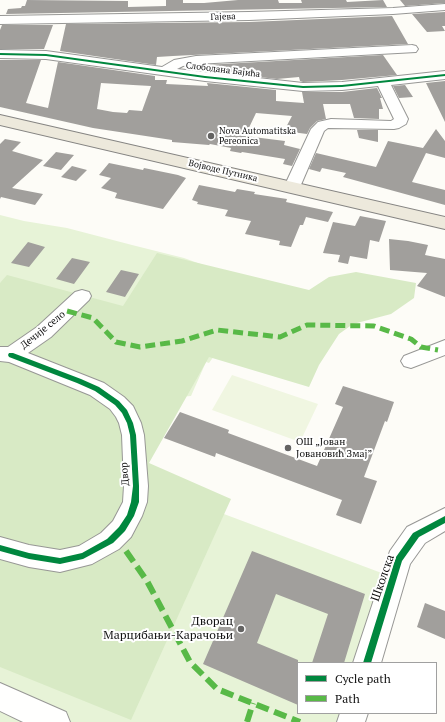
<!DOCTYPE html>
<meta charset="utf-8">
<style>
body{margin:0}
#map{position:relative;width:445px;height:722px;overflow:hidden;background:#fdfcf7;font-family:"PT Serif",serif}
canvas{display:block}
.legend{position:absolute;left:297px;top:662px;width:140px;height:52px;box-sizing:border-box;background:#fff;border:1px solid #a0a0a0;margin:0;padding:5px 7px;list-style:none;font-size:12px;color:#111}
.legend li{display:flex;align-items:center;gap:8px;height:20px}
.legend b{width:20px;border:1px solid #a0a0a0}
</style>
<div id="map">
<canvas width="445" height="722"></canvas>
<ul class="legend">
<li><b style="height:5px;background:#00873e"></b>Cycle path</li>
<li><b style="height:5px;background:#58b947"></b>Path</li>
</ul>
</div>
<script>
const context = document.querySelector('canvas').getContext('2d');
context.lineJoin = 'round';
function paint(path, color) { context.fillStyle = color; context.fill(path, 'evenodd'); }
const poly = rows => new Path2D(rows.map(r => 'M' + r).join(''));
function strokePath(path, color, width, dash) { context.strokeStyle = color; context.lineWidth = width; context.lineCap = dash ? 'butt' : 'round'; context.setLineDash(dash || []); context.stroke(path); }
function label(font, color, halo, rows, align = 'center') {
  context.font = font + ' "PT Serif",serif'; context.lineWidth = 4; context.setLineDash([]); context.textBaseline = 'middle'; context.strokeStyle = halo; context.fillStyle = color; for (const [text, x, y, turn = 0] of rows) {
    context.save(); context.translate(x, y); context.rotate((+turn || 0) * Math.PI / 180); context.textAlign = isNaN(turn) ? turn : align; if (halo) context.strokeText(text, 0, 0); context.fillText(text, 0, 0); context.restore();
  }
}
paint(poly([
 [0,215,24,221,67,228,132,245,184,258,228,274,217,352,209,363,206,362,191,396,178,397,148,407,149,486,387,575,359,663,298,663,298,713,345,713,342,722,0,722]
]), '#e7f3d7');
paint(poly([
 [157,253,309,290,329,277,356,272,416,283,414,298,391,314,353,324,339,334,319,365,309,387,209,357,149,463,231,499,131,720,0,667,0,283,7,275,123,306]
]), '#d8eac5');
paint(poly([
 [232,375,318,404,300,442,212,410]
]), '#f0f6e1');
paint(poly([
 [27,0,128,1,128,7,166,6,166,0,183,0,183,3,204,3,238,0,278,0,279,3,302,3,301,0,346,0,347,2,383,0,387,7,6,14,8,9,21,8,22,6,25,6],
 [400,0,445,0,445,3,405,6],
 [445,12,445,26,442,26,445,31,427,32,412,14],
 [392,16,408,44,173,56,157,57,156,65,60,51,66,24,249,22],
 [2,25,53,25,44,49,0,49,0,30],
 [383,55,397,75,342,80,303,82,300,81,299,77,277,79,206,71,205,65],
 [0,60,41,60,26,103,48,108,58,62,155,76,155,80,167,80,166,84,208,86,207,83,276,90,276,101,304,103,302,92,342,92,377,88,382,98,380,98,383,109,379,109,379,119,354,118,350,104,323,104,326,119,317,121,310,128,307,134,284,131,292,116,256,113,245,136,285,141,284,145,300,149,292,166,283,164,285,159,242,152,241,153,230,151,231,148,210,144,209,145,172,142,172,140,93,128,0,107],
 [101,83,133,85,151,86,142,111,129,110,127,113,113,112,97,109],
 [445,81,445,122,426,83],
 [405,85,413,97,399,98,393,86],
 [436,129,445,141,445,158,426,153,412,182,445,190,445,205,343,177,346,173,322,168,320,172,309,169,316,153,376,167,388,141,423,148],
 [357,130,378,130,378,142,359,138],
 [5,139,21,142,12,151,43,160,12,188,43,194,35,205,1,197,0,199,0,144],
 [56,152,74,155,61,170,43,166],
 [109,163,143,170,144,168,178,175,186,178,163,209,115,198,117,193,101,188,111,178,99,175],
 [72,166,87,170,76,181,61,177],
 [199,185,235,192,237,189,255,192,254,194,287,199,286,202,333,212,328,222,306,217,303,225,300,225,291,247,279,245,280,241,245,234,251,221,225,216,228,210,197,204,198,202,192,200],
 [360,216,386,221,379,242,370,240,367,259,350,256,348,264,338,262,340,255,323,253,333,222,355,226],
 [389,239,408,241,428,245,425,255,445,259,445,297,417,286,427,273,390,270],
 [28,242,45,247,29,267,11,263],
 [72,258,90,262,74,284,56,279],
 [121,270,139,274,125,297,106,292],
 [343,386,394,402,387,422,385,421,364,477,377,481,361,524,336,515,342,500,216,453,215,457,164,438,180,412,229,430,228,433,317,466,343,407,335,404],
 [252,551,365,594,344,663,312,663,328,614,276,594,257,643,298,660,298,705,203,664],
 [425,603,445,611,445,639,417,627]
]), '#a19f9c');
const minor = poly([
 [445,4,445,10,393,14,249,20,0,24,0,16,249,12,393,8,445,4],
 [412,45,416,46,418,49,416,52,196,64,183,66,177,69,303,83,342,82,445,71,445,79,391,85,408,119,406,124,399,128,394,129,328,128,324,131,300,187,298,190,292,192,286,190,284,187,311,129,318,122,331,119,391,121,394,119,378,86,342,90,303,91,205,81,46,59,0,58,0,50,46,51,162,67,174,60,196,56,412,45],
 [82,290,89,292,91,296,89,300,51,337,28,353,104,383,124,397,133,406,141,423,144,435,148,486,147,502,142,516,131,537,119,549,92,564,60,572,29,567,0,559,0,537,29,545,60,550,79,546,101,533,113,521,123,502,124,486,122,435,119,423,116,417,110,409,90,395,9,362,0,361,0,347,8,347,37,327,75,292,82,290],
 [445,340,445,355,411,368,404,366,401,361,404,356,445,340],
 [445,508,445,531,425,543,410,564,381,663,353,663,390,551,407,527,445,508],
 [0,683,66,712,70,722,23,722,0,711,0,683],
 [340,713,368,713,365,722,337,722,340,713]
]);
const major = poly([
 [0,115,445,217,445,229,0,125,0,115]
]);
strokePath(minor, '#979795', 2);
strokePath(major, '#858482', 2);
paint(minor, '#fffffe');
paint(major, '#ede9dc');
strokePath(poly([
 [67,311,93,318,116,342,140,347,182,341,217,330,280,337,307,325,374,326,411,339,421,347,438,350]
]), '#58b947', 5, [10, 5]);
strokePath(poly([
 [126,551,147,581,190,662,217,689,300,722],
 [247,722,253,703]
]), '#58b947', 6, [13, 6]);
paint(poly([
 [0,53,46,54,205,76,303,86,342,85,445,74,445,76,342,87,303,88,205,78,46,56,0,55,0,53],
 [9,353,13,353,81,379,99,387,119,401,127,410,133,423,136,435,139,486,139,502,134,516,125,531,113,543,83,559,60,564,29,559,0,551,0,545,29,553,60,558,82,553,107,539,119,527,127,515,131,502,133,486,130,435,127,423,122,413,115,405,95,391,77,383,9,357,8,355,9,353],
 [445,516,445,523,419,537,402,561,371,663,363,663,396,557,413,533,445,516]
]), '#00873e');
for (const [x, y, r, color] of [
 [211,136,4,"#646362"],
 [288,448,4,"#646362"],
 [241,629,4,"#646362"]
]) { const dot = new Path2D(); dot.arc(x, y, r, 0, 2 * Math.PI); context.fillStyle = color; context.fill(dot); strokePath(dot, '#fff', 1.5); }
label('9px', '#111', '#fff', [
 ["Гајева",223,17,-2],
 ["Слободана Бајића",223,70,7],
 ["Војводе Путника",223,171,13]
]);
label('9px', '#111', '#fff', [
 ["Nova Automatitska",219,131],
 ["Pereonica",219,141]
], 'left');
label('10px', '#111', '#fff', [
 ["Дечије село",43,330,-39],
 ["Двор",125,474,-94]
]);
label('10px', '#111', '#fff', [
 ["ОШ „Јован",296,442],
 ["Јовановић Змај”",296,454]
], 'left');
label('12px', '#111', '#fff', [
 ["Школска",383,578,-71]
]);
label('12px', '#111', '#fff', [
 ["Дворац",233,622],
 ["Марцибањи-Карачоњи",233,636]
], 'right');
</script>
